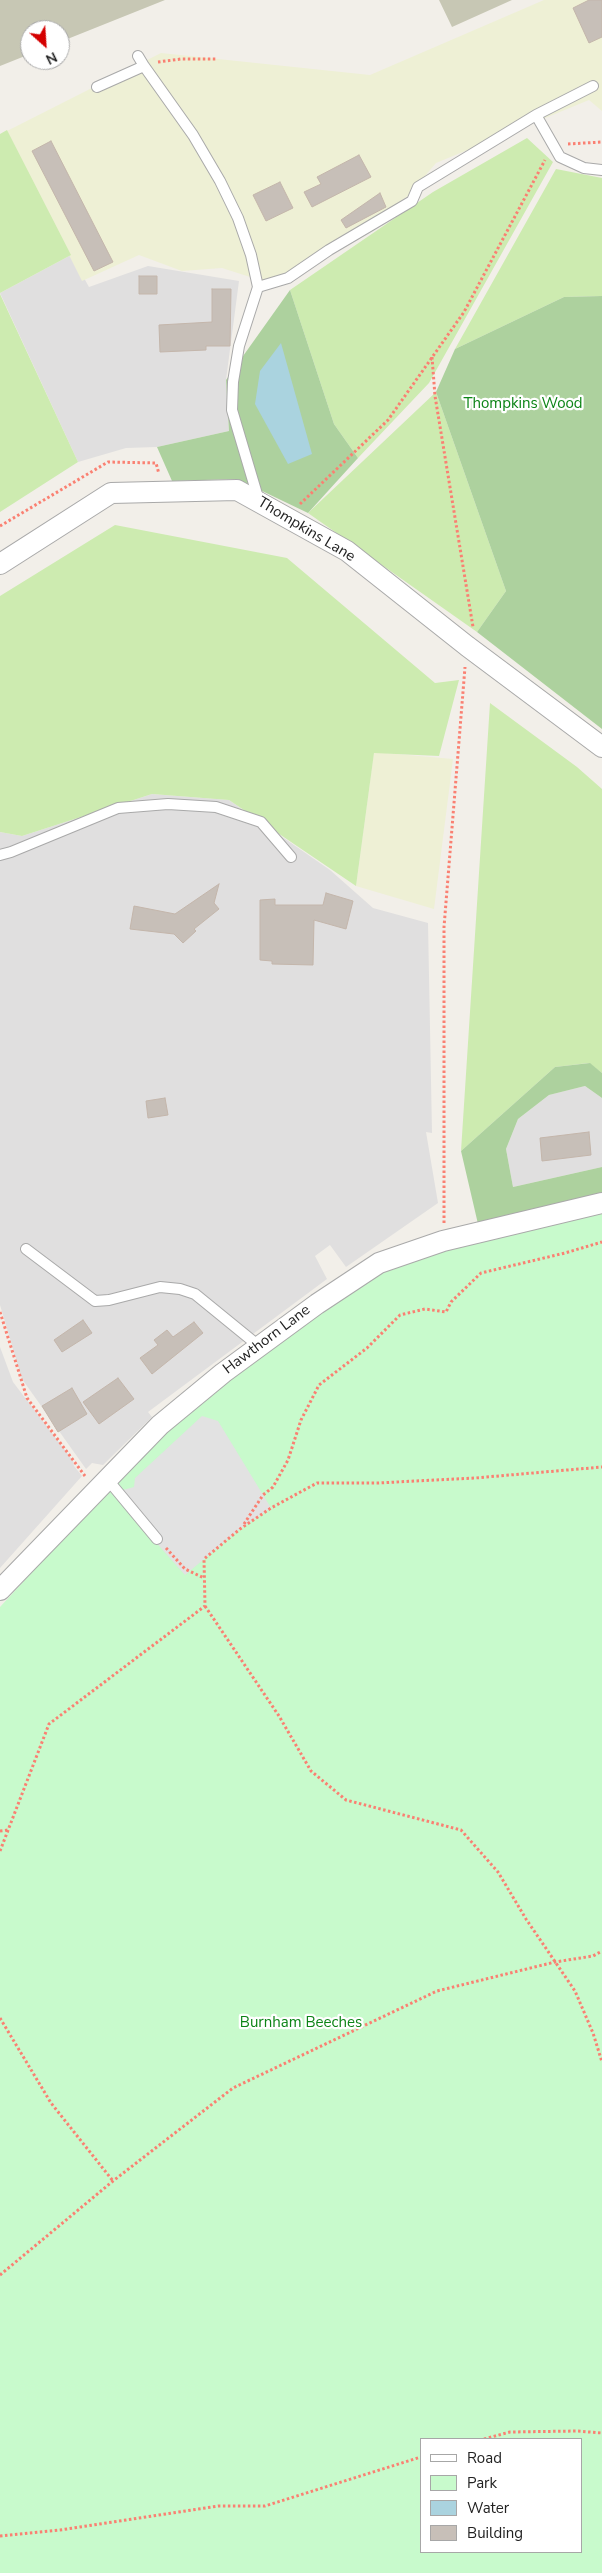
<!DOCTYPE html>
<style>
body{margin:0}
#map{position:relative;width:602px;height:2573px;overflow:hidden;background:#f2efe9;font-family:"Nunito Sans",sans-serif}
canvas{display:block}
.legend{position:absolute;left:420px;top:2438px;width:162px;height:115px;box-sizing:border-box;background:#fff;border:1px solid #a7a7a7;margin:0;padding:6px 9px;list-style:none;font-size:15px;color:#222}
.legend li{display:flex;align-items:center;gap:10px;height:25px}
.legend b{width:25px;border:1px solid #a7a7a7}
.north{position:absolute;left:20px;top:20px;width:50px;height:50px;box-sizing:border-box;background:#fff;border:1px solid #a7a7a7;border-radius:50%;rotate:154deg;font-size:14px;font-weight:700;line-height:20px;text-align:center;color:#222}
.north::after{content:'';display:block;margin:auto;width:18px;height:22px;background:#d40000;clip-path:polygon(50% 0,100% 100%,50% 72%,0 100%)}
</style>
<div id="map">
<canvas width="602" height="2573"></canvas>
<ul class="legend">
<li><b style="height:6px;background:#fff"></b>Road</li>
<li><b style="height:14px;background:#c8facc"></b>Park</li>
<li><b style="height:14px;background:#aad3df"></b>Water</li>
<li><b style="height:14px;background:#c7bfb8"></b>Building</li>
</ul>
<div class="north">N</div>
</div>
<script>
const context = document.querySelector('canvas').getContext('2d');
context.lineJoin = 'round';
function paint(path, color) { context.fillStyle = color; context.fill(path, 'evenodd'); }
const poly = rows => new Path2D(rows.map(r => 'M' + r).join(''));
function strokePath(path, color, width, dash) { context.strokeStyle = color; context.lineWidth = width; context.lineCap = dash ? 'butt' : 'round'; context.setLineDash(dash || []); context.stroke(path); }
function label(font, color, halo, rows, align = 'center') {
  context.font = font + ' "Nunito Sans",sans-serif'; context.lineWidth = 4.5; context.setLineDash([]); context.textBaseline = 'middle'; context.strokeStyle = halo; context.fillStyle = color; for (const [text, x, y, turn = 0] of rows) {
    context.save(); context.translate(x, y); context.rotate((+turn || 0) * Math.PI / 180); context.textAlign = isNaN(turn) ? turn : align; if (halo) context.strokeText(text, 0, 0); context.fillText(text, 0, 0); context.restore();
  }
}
paint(poly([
 [71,255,89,287,148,266,239,281,226,380,229,431,157,447,126,448,78,462,0,293],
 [152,794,229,800,330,870,373,908,428,923,432,1133,426,1132,438,1203,346,1267,330,1245,315,1256,327,1279,148,1412,152,1417,103,1465,92,1463,86,1469,22,1379,0,1305,0,832,22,836],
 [585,1086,602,1098,602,1167,513,1187,506,1149,518,1119,549,1095],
 [0,1347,13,1382,73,1461,74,1466,82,1476,0,1568]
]), '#e0dfdf');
paint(poly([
 [0,0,165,0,60,42,60,30,30,30,30,54,0,66],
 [439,0,512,0,452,27]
]), '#c7c7b4');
paint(poly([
 [544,0,602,0,602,111,589,100,436,163,408,196,275,285,222,268,182,271,139,255,82,281,7,131,161,53,370,75],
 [374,752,453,759,434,909,356,886]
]), '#eef0d5');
paint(poly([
 [7,130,71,255,0,293,0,134],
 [527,138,553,162,429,383,358,458,334,424,290,290,433,192],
 [556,169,602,178,602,296,564,297,455,349],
 [0,294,78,462,0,512],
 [436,392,506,591,477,632,308,513],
 [115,525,287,558,435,683,459,680,439,756,374,753,356,886,229,800,152,794,22,836,0,832,0,596],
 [490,703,577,767,602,789,602,1073,589,1063,555,1067,461,1151]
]), '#cdebb0');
paint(poly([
 [290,290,334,424,358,458,308,513,237,479,172,481,157,447,229,431,226,380],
 [602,296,602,729,477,632,506,591,436,392,455,349,564,297],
 [590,1063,602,1073,602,1098,585,1086,549,1095,518,1119,506,1149,513,1187,602,1167,602,1200,478,1224,461,1151,555,1067]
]), '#add19e');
paint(poly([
 [602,1211,602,2573,0,2573,0,1607,126,1470,191,1405,358,1280,407,1259],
 [421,2439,581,2439,581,2552,421,2552]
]), '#c8facc');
paint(poly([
 [202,1416,218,1421,271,1508,240,1529,185,1575,112,1493,134,1487,135,1478]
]), '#e2e2e2');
paint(poly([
 [281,343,312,454,288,464,255,404,260,371]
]), '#aad3df');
const building = poly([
 [589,0,602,0,602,37,589,43,573,8,589,0],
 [51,141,113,262,94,271,32,151,51,141],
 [359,155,371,177,312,207,304,192,321,184,317,177,359,155],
 [280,182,293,208,266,221,253,195,280,182],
 [380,193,386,207,346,228,341,220,380,193],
 [139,276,157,276,157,294,139,294,139,276],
 [212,289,231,289,230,346,206,346,206,350,160,352,159,325,212,322,212,289],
 [219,884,214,903,219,909,194,929,196,931,183,943,174,934,130,929,134,906,175,914,219,884],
 [326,893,353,901,346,929,314,920,313,965,272,964,272,961,260,960,260,900,275,899,275,905,323,905,326,893],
 [165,1098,168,1115,148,1118,146,1101,165,1098],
 [589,1132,591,1155,542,1161,540,1138,589,1132],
 [83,1320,92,1333,62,1352,54,1340,83,1320],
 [194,1322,203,1333,152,1374,140,1358,158,1345,154,1340,167,1330,173,1337,194,1322],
 [118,1378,134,1399,99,1424,83,1402,118,1378],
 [72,1388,87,1414,58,1432,42,1406,72,1388]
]);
paint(building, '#c7bfb8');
strokePath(building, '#c4b6ab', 1);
const service = poly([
 [138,56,144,66],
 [97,87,144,66,193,135,220,181,238,218,251,255,258,287,239,346,233,382,232,410,259,501],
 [536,115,593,86],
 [258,287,288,278,329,250,412,201,418,187,536,115,560,157,584,168,602,170],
 [0,855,11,852,118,808,168,804,216,807,261,822,291,857],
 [26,1249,95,1301,109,1300,160,1287,180,1289,195,1294,260,1347],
 [108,1480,157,1539]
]);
const minor = poly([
 [0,564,111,493,237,490,347,551,467,646,602,747],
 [0,1590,160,1425,223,1373,317,1304,379,1263,443,1241,602,1203]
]);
strokePath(service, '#a9a9a9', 12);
strokePath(minor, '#a9a9a9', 22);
strokePath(poly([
 [158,62,181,59,217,59],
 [568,144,602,142],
 [432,357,435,396,473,627],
 [300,504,388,420,464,312,545,160],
 [0,526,108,462,156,463,159,474],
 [444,1223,444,927,465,667],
 [0,1312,27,1398,85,1476],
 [244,1524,263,1495,273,1487,288,1460,301,1420,319,1385,367,1348,400,1315,425,1309,446,1312,451,1302,481,1273,565,1253,602,1242],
 [166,1548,185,1569,204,1578],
 [205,1606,279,1716,311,1771,346,1800,461,1830,498,1872,526,1919,575,1991,593,2033,602,2062],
 [0,1831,8,1830],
 [0,1851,49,1724,205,1606,204,1559,240,1529,271,1508,317,1483,377,1483,475,1478,602,1467],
 [0,2018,51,2103,113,2181],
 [0,2275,113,2181,233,2088,437,1991,555,1962,593,1956,602,1951],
 [484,2439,510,2432,577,2431,602,2433],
 [0,2536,60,2530,218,2506,265,2506,421,2457]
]), '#fa8072', 3, [2.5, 2.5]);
strokePath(service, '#fff', 10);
strokePath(minor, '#fff', 20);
label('15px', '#0c8416', '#fff', [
 ["Thompkins Wood",523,404],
 ["Burnham Beeches",301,2023]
]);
label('15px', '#222', '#fff', [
 ["Thompkins Lane",306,530,31],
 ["Hawthorn Lane",267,1340,-37]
]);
</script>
